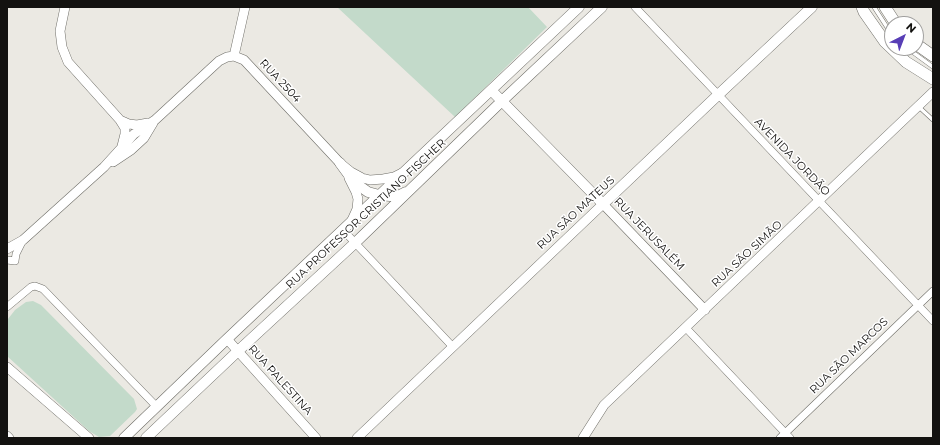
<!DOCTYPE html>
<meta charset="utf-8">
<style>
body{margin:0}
#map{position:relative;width:940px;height:445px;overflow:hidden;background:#ebe9e3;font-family:Montserrat,sans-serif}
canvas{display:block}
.frame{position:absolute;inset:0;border:8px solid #131210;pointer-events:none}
.north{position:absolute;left:884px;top:16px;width:40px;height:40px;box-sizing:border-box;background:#fff;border:1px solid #a1a09f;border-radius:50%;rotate:42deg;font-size:11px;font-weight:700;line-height:16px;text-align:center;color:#131210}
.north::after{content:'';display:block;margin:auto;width:14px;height:18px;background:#583eb6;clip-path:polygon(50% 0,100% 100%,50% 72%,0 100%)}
</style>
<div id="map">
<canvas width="940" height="445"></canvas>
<div class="frame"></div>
<div class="north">N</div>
</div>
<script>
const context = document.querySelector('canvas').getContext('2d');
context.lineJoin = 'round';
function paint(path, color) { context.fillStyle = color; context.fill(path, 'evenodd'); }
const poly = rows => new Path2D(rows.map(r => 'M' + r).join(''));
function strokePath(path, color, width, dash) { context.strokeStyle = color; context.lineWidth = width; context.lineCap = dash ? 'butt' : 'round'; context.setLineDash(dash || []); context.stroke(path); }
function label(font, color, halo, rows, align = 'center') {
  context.font = font + ' Montserrat,sans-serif'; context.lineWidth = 3; context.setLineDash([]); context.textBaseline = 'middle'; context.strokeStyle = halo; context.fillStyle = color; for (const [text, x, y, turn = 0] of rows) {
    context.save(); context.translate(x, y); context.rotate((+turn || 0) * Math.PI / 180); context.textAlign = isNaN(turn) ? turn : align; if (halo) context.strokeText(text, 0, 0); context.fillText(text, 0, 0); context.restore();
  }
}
paint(poly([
 [337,7,528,7,547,27,455,117],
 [33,301,41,305,134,399,137,409,135,412,110,436,99,437,89,431,7,356,7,322,8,319,15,310,26,302]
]), '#c3daca');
const service = poly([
 [874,7,892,35],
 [907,48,933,67],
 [919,107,933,120]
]);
const minor = poly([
 [635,7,933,321],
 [343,230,453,347],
 [7,260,15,261,16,254,23,240],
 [7,307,31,287,35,286,43,289,157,407],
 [686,328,790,438],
 [780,438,933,291]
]);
const tertiary = poly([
 [65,7,60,31,62,47,68,62,120,120,125,128,125,134,122,146],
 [234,56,245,7],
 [120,120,129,124,137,125,148,123],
 [113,162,131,150,144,138,153,123],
 [349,178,356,192,358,199,357,209,352,220],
 [7,249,23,240,104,167,134,134,155,120,219,61,227,57,234,56,244,60,340,163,351,172,362,178,370,180,383,179,394,177,402,173],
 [227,339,316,438],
 [7,367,89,438],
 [7,436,9,438],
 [357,438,603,204,705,310],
 [583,438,604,405,933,92]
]);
const secondary = poly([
 [491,90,603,204,718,95,812,7],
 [340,163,351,178,361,187,368,192,379,195,390,196,400,195,406,192],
 [124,438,227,339,579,7],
 [146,438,238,351,355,243,503,100,602,7]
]);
const primary = poly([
 [862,7,864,12,885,42,906,62,933,79],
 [885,7,896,24],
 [916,44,933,56]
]);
strokePath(service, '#6e6d67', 4.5);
strokePath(minor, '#6e6d67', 8);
strokePath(tertiary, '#6e6d67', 10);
strokePath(secondary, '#6e6d67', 11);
strokePath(primary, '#6e6d67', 12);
strokePath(service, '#fff', 3.5);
strokePath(minor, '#fff', 7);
strokePath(tertiary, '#fff', 9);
strokePath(secondary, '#fff', 10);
strokePath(primary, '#fff', 11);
label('11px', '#131210', '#fff', [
 ["RUA 2504",280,81,47],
 ["AVENIDA JORDÃO",792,157,46],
 ["RUA SÃO MATEUS",576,213,-43],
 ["RUA PROFESSOR CRISTIANO FISCHER",366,214,-43],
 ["RUA JERUSALÉM",649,234,46],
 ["RUA SÃO SIMÃO",747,254,-43],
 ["RUA SÃO MARCOS",849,356,-44],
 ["RUA PALESTINA",280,380,48]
]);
</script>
